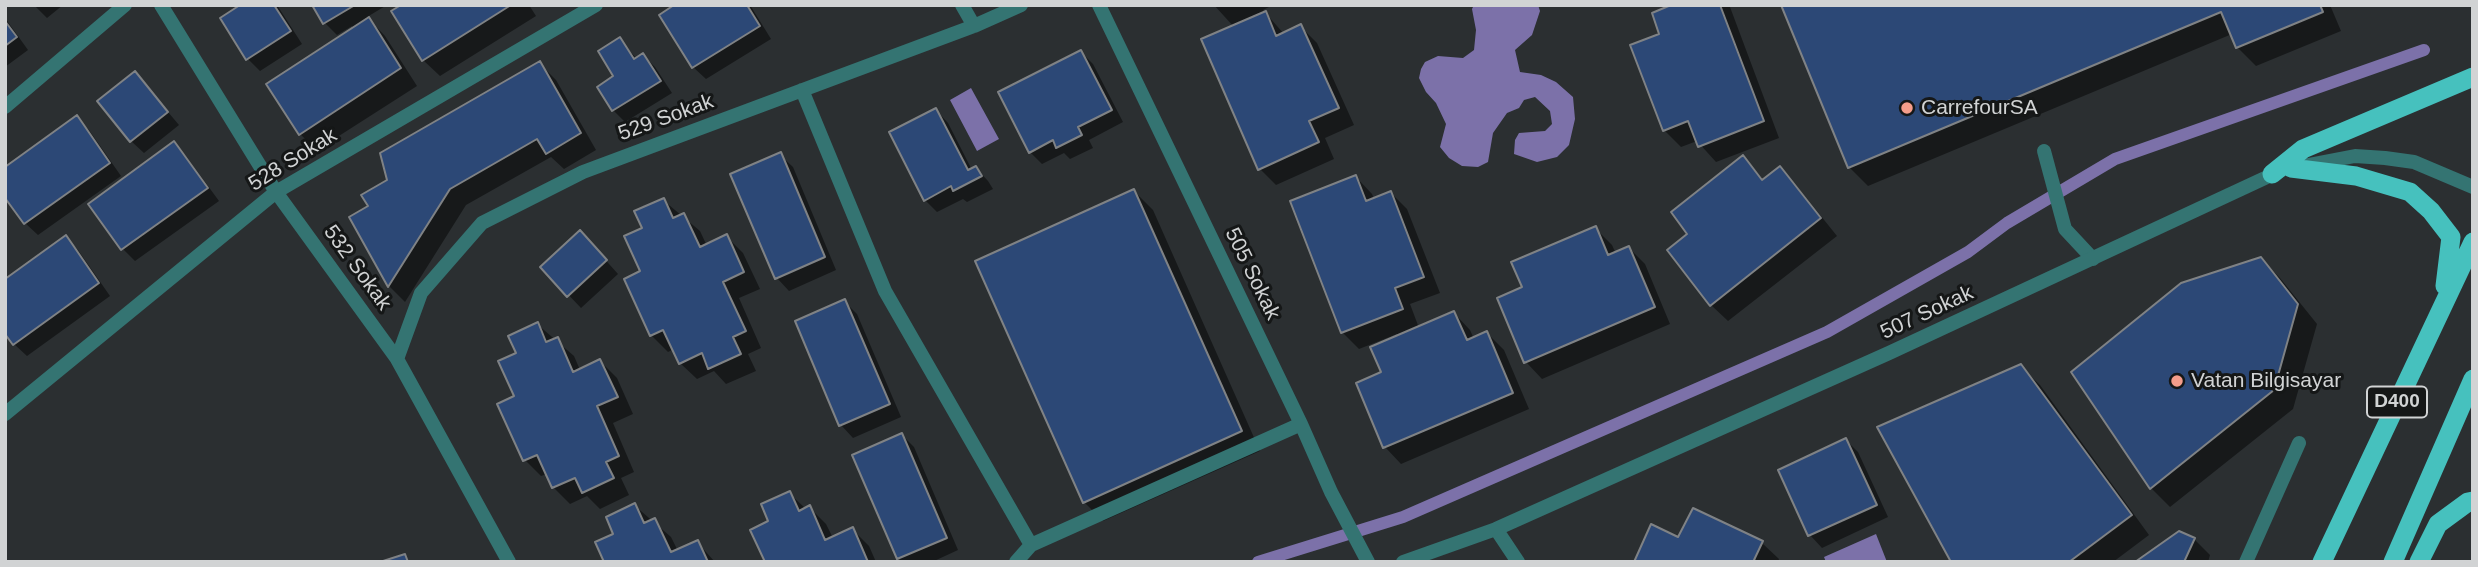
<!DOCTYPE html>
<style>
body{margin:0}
#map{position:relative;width:2478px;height:567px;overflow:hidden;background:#2b2f31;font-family:Helvetica,sans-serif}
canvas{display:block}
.frame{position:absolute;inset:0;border:7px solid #d1d3d4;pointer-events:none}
</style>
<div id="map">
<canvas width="2478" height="567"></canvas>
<div class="frame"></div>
</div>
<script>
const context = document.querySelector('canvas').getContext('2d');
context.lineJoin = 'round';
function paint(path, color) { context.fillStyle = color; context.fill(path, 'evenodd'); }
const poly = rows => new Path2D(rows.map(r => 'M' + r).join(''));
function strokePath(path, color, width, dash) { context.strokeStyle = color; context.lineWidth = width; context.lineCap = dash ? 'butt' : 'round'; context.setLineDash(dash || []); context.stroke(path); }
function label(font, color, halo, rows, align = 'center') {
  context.font = font + ' Helvetica,sans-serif'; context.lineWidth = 6; context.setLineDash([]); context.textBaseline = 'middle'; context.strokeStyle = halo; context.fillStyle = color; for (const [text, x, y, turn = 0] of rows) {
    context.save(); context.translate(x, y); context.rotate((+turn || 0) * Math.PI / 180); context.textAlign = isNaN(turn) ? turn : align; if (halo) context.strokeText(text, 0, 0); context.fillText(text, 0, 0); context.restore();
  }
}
paint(poly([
 [1474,5,1538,5,1540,11,1532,35,1515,50,1520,72,1541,75,1556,82,1573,97,1575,119,1569,145,1557,157,1537,162,1514,154,1515,140,1519,133,1545,131,1552,124,1550,111,1535,97,1524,100,1519,108,1507,113,1493,133,1488,162,1478,167,1462,166,1449,158,1440,147,1446,124,1436,103,1426,92,1419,78,1421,69,1425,62,1438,56,1463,58,1474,50,1476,30,1472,9],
 [971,88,999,139,977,151,950,100],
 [1876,534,1887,562,1826,562,1824,557]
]), '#7c71a9');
paint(poly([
 [34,5,63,5,47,18],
 [243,5,277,5,302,44,260,71,248,59],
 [314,5,387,5,367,17,385,36,417,86,317,150,300,134,353,29,352,26,337,35,325,23],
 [404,5,529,5,536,16,440,76,423,60],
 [678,5,750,5,771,39,706,79,693,67],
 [1214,5,1273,5,1263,10,1284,34,1301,27,1317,43,1354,125,1325,138,1334,159,1276,185,1260,169,1234,27],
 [1675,5,1730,7,1779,138,1716,162,1697,141,1681,147,1664,130,1662,35],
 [1783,5,2330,5,2341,31,2256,66,2237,47,2232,34,1868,186,1849,167],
 [5,18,28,50,5,67],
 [619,39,637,59,643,55,655,67,672,93,625,122,613,110],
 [1081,52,1093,64,1123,122,1089,140,1093,148,1070,159,1064,153,1042,164,1030,152],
 [540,64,556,80,596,150,564,169,551,157,466,205,405,302,389,286,351,218,370,207],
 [135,73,179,125,144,153,131,141],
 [936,110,948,123,972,170,976,168,988,181,993,189,967,202,963,199,937,212,925,200],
 [76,118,89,130,121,176,38,235,25,223,5,195],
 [174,144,186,156,219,201,135,261,123,249,90,204],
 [780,155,793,167,836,270,789,291,777,278,733,175],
 [1743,158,1764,181,1780,168,1796,185,1837,236,1728,321,1711,305,1690,234],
 [1356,177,1372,194,1374,199,1391,193,1407,209,1440,293,1410,304,1419,328,1454,313,1470,330,1474,339,1487,333,1504,350,1529,409,1401,464,1385,447,1383,373,1398,337,1397,334,1359,349,1342,332],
 [1134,191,1153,210,1260,451,1103,521,1084,502],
 [663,200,700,231,707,246,726,236,743,253,760,289,739,298,761,348,748,354,756,371,726,384,714,371,697,379,680,363,674,349,668,352,651,335,626,279,642,272,645,229],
 [1595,228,1612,245,1616,254,1629,248,1645,264,1670,324,1542,379,1526,362,1524,288],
 [66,238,78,250,110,296,27,356,14,344],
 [592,245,618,274,581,308,542,267],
 [2261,259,2280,278,2317,324,2293,409,2170,507,2151,488,2073,372],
 [844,301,857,314,901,417,853,438,841,425],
 [537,324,574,356,580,370,600,361,617,378,633,414,613,423,634,472,621,478,629,495,600,509,587,496,570,504,553,487,547,474,541,476,525,460,516,397,518,353],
 [2020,366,2040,385,2149,535,2113,562,1953,562],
 [902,435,914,447,958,550,932,562,902,562,898,558,854,456],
 [1846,440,1858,452,1888,517,1822,548,1810,535],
 [789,493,806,509,810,508,826,524,833,538,852,529,869,546,876,562,767,562,770,522],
 [634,505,671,537,678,551,697,542,715,562,606,562,616,534],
 [1693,510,1762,543,1779,559,1778,562,1636,562,1679,539],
 [2194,539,2210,555,2208,562,2138,562]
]), '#0007');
strokePath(poly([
 [1258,562,1403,517,1827,332,1968,252,2007,223,2115,159,2424,50]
]), '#7c71a9', 12);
const building = poly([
 [240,5,274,5,291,31,246,60,220,18,240,5],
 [312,5,355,5,323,24,312,5],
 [401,5,511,5,422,61,391,11,401,5],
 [674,5,747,5,760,26,692,68,659,15,674,5],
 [1671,5,1720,5,1764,121,1698,147,1688,121,1663,131,1630,45,1659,34,1652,13,1671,5],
 [1781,5,2320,5,2323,12,2236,48,2221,12,1848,168,1781,5],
 [1266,11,1276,36,1301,24,1339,108,1309,121,1319,142,1258,170,1201,39,1266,11],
 [369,17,401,68,299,135,266,84,369,17],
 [5,21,17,37,5,46,5,21],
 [620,37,634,59,643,53,661,81,612,111,597,87,613,76,598,51,620,37],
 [1081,50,1112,110,1078,127,1082,135,1056,148,1053,140,1029,153,998,92,1081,50],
 [540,61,581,133,546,154,537,139,450,189,388,287,349,217,368,206,361,195,387,180,380,153,540,61],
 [135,71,168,112,130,142,97,101,135,71],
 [936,108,968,170,976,166,982,176,953,191,951,186,924,201,889,132,936,108],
 [77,115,110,163,24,224,5,198,5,167,77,115],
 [174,141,208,188,121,250,88,204,174,141],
 [781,152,825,257,775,279,730,174,781,152],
 [1743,155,1762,180,1780,166,1821,218,1710,306,1667,250,1687,234,1671,212,1743,155],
 [1356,175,1366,201,1391,191,1424,277,1395,288,1403,309,1341,333,1290,201,1356,175],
 [1134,189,1242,431,1083,503,975,261,1134,189],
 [664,198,673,218,684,213,700,247,727,234,744,272,723,282,746,331,733,337,741,354,708,369,702,353,679,364,663,330,650,336,624,279,640,271,624,236,642,228,634,211,664,198],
 [1596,226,1608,255,1629,246,1655,307,1524,363,1497,298,1522,287,1511,262,1596,226],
 [580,230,607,260,567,297,540,267,580,230],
 [66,235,99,283,13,345,5,334,5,279,66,235],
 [2261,257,2298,304,2274,390,2150,489,2071,372,2181,283,2261,257],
 [845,299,890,404,839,426,795,321,845,299],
 [1454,311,1467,340,1487,331,1513,393,1383,448,1356,383,1381,372,1370,347,1454,311],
 [538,322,546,342,558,337,573,372,600,359,618,397,597,406,619,456,606,462,614,478,582,493,575,478,552,488,537,455,523,461,497,404,514,396,498,361,516,353,508,336,538,322],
 [2021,364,2132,515,2069,562,1951,562,1877,427,2021,364],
 [902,433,947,538,897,559,852,455,902,433],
 [1846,438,1877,505,1808,536,1778,470,1846,438],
 [790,491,799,511,810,505,825,540,853,527,868,562,765,562,750,530,768,521,761,504,790,491],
 [635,503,644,523,655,518,671,552,698,540,708,562,604,562,595,542,613,534,606,517,635,503],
 [1693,508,1763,541,1754,560,1757,562,1634,562,1651,524,1678,537,1693,508],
 [2179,531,2195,538,2184,562,2135,562,2179,531],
 [405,554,408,562,380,562,405,554]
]);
paint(building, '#2c4876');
strokePath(building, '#7f8285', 2);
strokePath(poly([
 [2044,151,2065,229,2093,259]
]), '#347472', 14);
strokePath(poly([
 [161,5,276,192,397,359,509,562],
 [962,5,974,26],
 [1099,5,1301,424,1331,492,1368,562],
 [802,90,885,291,1031,545],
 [5,107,125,5],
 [2303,166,2355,156,2385,158,2414,162,2473,187],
 [397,359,421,293,482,223,583,172,974,26,1021,5],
 [5,414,276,192,596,5],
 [1496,529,1518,562],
 [1016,562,1031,545,1301,424],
 [1403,562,1496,529,1889,353,2280,171],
 [2246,562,2299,443]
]), '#347472', 14);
strokePath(poly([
 [2291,168,2356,176,2410,192,2431,211,2451,237,2445,286],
 [2272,174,2303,149,2473,77],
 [2322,562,2473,242],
 [2393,562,2473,379],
 [2419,562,2438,524,2468,502,2473,501]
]), '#46c1be', 19);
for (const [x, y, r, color] of [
 [1907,108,7,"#f49d8b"],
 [2177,381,7,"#f49d8b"]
]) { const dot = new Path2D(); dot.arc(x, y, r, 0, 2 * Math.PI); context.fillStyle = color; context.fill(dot); strokePath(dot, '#151717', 2.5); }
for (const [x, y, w] of [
 [2397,402,60]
]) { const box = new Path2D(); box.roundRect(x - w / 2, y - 15.5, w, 31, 5); context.fillStyle = '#151717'; context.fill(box); strokePath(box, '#d1d3d4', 2); }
label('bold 19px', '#d1d3d4', null, [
 ["D400",2397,402]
]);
label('21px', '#d1d3d4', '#151717', [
 ["CarrefourSA",1921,108],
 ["Vatan Bilgisayar",2191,381]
], 'left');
label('21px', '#d1d3d4', '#151717', [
 ["529 Sokak",666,118,-20],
 ["528 Sokak",293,160,-32],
 ["532 Sokak",357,268,54],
 ["505 Sokak",1252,274,64],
 ["507 Sokak",1927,313,-25]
]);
</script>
